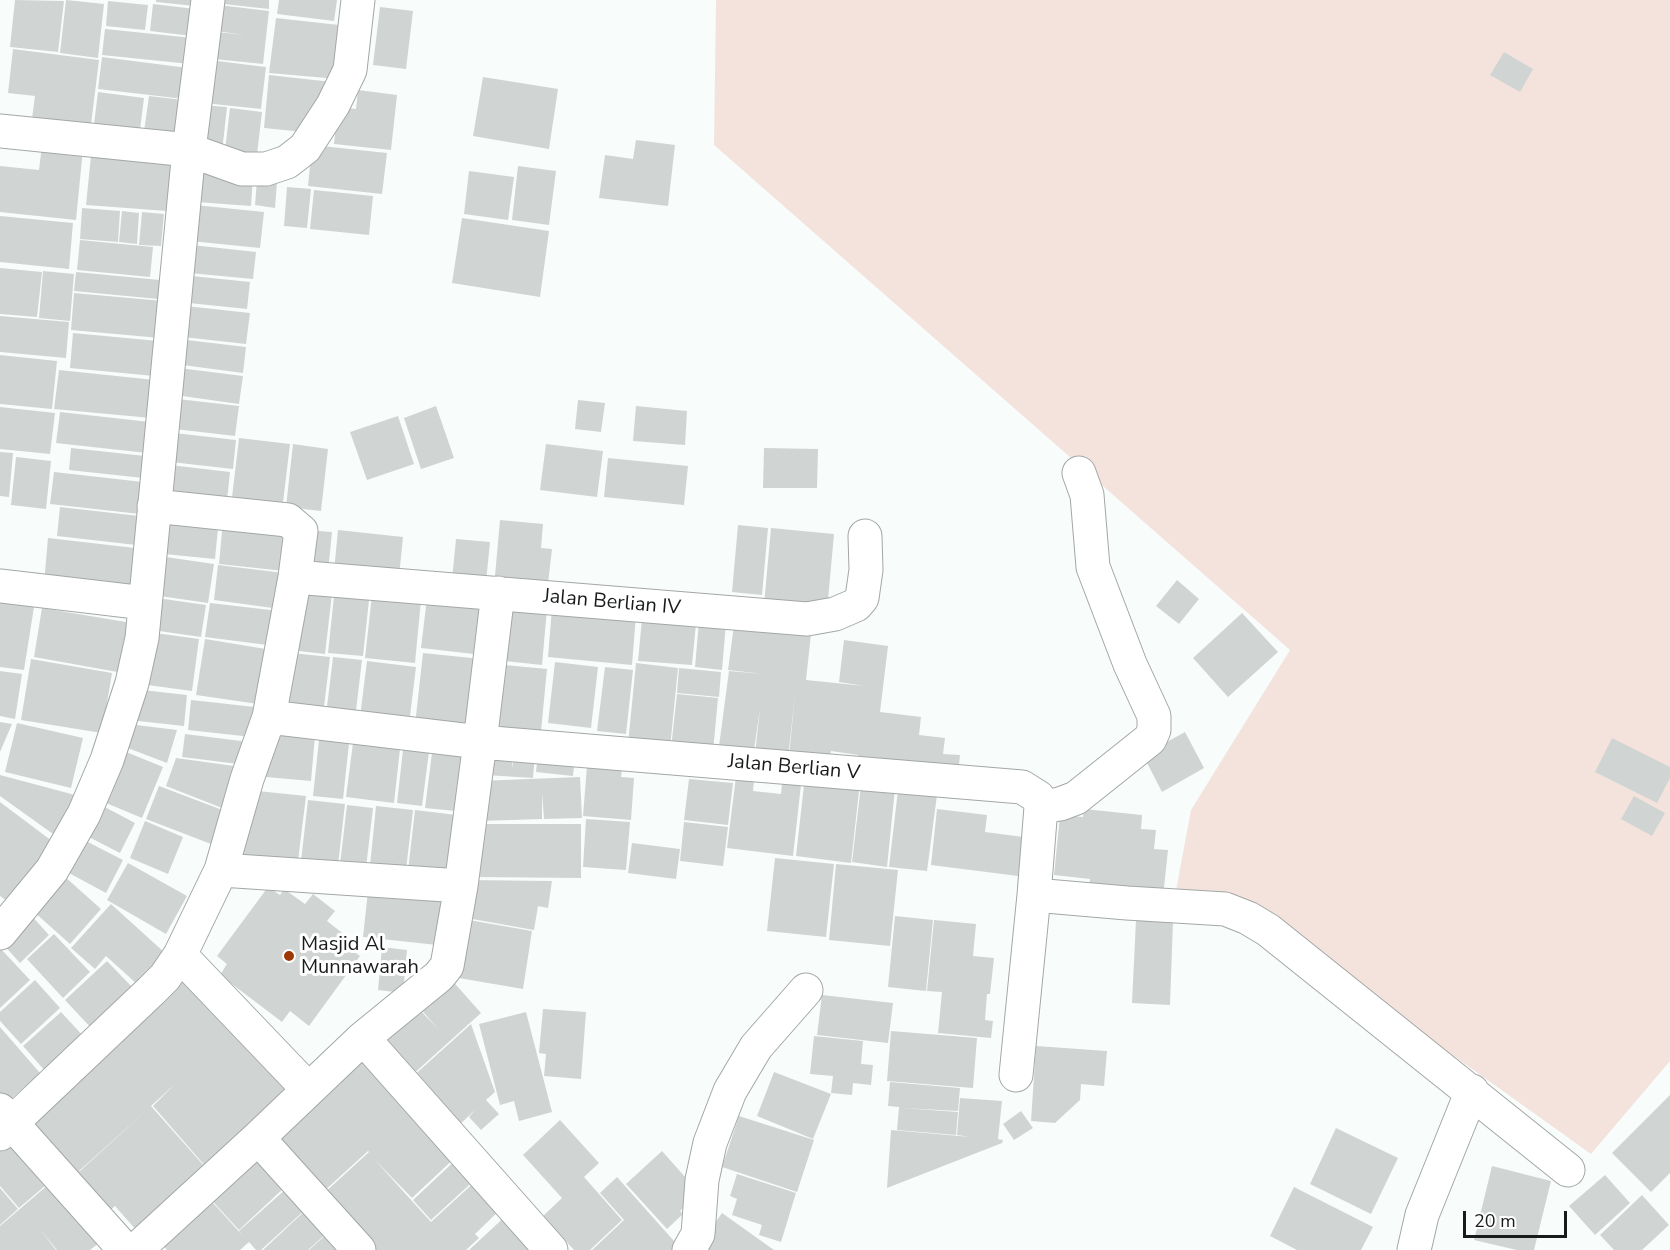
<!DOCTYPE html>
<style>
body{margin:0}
#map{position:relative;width:1670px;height:1250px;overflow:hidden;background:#f8fdfb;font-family:"Nunito Sans",sans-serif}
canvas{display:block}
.scale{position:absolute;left:1463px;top:1211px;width:104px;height:27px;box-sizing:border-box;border:3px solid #191b1b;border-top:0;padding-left:8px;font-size:18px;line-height:21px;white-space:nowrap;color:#191b1b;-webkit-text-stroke:4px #fff;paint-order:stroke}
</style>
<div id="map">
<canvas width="1670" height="1250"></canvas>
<div class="scale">20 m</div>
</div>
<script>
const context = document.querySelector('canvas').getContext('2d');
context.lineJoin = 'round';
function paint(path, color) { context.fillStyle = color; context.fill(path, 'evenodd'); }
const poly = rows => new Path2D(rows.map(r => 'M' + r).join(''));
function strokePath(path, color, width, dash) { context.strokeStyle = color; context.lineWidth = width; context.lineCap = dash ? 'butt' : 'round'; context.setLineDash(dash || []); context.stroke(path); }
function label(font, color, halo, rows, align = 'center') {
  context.font = font + ' "Nunito Sans",sans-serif'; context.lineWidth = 6; context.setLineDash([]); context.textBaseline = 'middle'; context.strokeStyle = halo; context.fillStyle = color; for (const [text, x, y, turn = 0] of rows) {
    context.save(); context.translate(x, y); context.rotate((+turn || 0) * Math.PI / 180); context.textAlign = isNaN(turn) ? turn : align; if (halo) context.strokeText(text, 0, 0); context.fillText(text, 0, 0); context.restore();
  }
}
paint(poly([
 [716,0,1670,0,1670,1061,1591,1154,1244,906,1175,896,1191,810,1290,650,714,145]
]), '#f4e3dd');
paint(poly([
 [15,0,64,1,58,52,10,47],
 [66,0,104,4,98,58,60,53],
 [156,0,196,0,195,6,156,2],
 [214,0,269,0,269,9,214,3],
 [279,0,337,0,334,21,277,14],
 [108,1,148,5,145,30,106,26],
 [153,4,195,9,192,36,150,31],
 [219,5,269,11,263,64,214,59,217,32,245,35,216,31],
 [380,7,413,11,406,69,373,65],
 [276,18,348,26,338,79,269,73],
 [105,29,193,38,190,64,102,55],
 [13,49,99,60,90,133,31,126,35,96,8,93],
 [1504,52,1533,69,1520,92,1490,75],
 [102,57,188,68,184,99,98,89],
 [209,60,266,67,261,109,204,103],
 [269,75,332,82,304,132,264,128],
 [483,77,558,89,549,149,473,136],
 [358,90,397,95,391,150,334,144,338,107,356,109],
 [98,92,144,98,139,138,93,132],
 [149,96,183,100,177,144,143,139],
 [201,105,227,107,222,152,196,150],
 [230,108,262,112,256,163,224,159],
 [636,140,675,145,668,206,599,198,605,155,633,159],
 [42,145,83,149,76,220,0,212,0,166,39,170],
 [312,145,387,153,382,194,308,186],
 [91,156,171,162,167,211,86,205],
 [518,166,556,171,549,225,512,220],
 [469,171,514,177,508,220,464,214],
 [200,172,253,177,251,206,197,202],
 [257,180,277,182,275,208,255,205],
 [287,187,311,189,307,228,284,226],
 [314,190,373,196,369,235,310,229],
 [195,205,264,212,260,248,190,241],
 [82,208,120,211,118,242,80,239],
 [122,211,139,213,137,244,119,242],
 [142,212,164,214,161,246,139,245],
 [0,216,73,223,69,269,0,262],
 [462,218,549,231,540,297,452,283],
 [80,240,153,247,150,277,77,270],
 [192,245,256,252,253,279,189,273],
 [0,268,42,272,37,317,0,314],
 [43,271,74,274,70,321,39,318],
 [76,272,160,280,158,299,74,291],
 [192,276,250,282,247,309,189,303],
 [74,293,163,301,160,338,71,330],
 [186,306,250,313,246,344,183,337],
 [0,316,69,322,66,358,0,352],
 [73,333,158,341,154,376,70,368],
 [178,339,246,347,243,373,175,364],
 [0,355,57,361,52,409,0,404],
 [179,368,243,376,239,404,175,395],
 [59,370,155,380,151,418,54,409],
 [169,398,239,406,235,436,166,428],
 [578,400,605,403,601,432,575,429],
 [436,406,454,458,421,469,404,418],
 [636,406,687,411,685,445,633,441],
 [0,407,55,413,50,454,0,449],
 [60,412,150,422,147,453,56,443],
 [398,416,414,464,367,480,350,432],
 [166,432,236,440,233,469,162,461],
 [239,438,290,444,282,511,231,506],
 [293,444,328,449,321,511,286,507],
 [546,444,603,451,597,497,540,490],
 [71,448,145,456,143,478,69,470],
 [764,448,818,449,817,488,763,488],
 [0,452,13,453,9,497,0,496],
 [16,457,51,461,46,509,11,505],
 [608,458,688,466,684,505,604,497],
 [161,464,230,472,226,510,157,502],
 [54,472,143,482,140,514,50,504],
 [60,507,139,516,136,545,57,536],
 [168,513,219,518,215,559,164,554],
 [223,520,289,527,284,571,219,564],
 [500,520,543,524,541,548,552,549,547,592,494,587],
 [738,525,768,528,762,595,732,592],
 [771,528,834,534,827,611,764,605],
 [306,530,332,532,328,572,302,569],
 [338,530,403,537,399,577,334,571],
 [48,538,135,548,131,592,44,583],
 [456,539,490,542,486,582,452,580],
 [159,556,214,564,208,603,153,595],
 [218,565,284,573,280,609,214,600],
 [1177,580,1199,599,1179,624,1156,606],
 [297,590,332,594,325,654,290,650],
 [372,595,421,600,415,663,365,658],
 [334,596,369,600,363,656,328,653],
 [157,598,206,605,201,637,152,630],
 [427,598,480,604,474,654,421,648],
 [0,601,34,607,24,670,0,667],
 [210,603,279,611,275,646,205,637],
 [500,605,547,609,542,665,495,660],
 [42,608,132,623,123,673,34,657],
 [552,608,636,615,632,665,548,657],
 [1242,613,1278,652,1228,697,1193,658],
 [642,619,696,624,692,665,638,661],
 [699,621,726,623,722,670,695,667],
 [734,625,811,634,806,680,865,686,839,682,844,640,888,646,880,712,921,717,919,735,945,738,943,754,960,755,958,774,858,764,858,755,831,751,829,761,789,756,795,695,788,758,755,754,760,708,754,750,719,746,729,671,764,674,728,670],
 [148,632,199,639,192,691,140,684],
 [205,639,266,649,258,704,196,695],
 [292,653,330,657,323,715,286,711],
 [423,653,481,659,472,732,415,725],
 [333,657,362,660,355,719,326,715],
 [31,659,112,673,102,733,21,720],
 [367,661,416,667,409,724,360,717],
 [555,662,598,667,591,728,548,723],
 [636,663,678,668,670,748,628,744],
 [494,664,547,669,541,731,488,727],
 [605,667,633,670,626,734,597,731],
 [679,668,721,672,719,697,677,693],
 [0,671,22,674,15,719,0,716],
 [133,689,187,695,184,726,129,720],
 [677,694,718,698,713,752,671,748],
 [191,700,255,707,252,737,188,730],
 [0,722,12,724,0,752],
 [17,723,83,738,71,788,5,772],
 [128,724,177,730,167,763,125,747],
 [271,731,315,736,311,781,266,777],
 [320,731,350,734,343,799,313,796],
 [1185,732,1204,768,1162,792,1143,755],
 [185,734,249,742,246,765,182,757],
 [354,735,401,740,394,803,346,797],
 [1612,738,1670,767,1670,778,1657,803,1595,772],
 [404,741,430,744,422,806,397,803],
 [433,745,474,750,466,812,425,808],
 [119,749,163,767,142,818,99,800],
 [514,752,535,754,533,778,486,775,487,759,512,762,512,769],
 [538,752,575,756,573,776,536,772],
 [176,758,234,766,222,808,166,786],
 [587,766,622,769,621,777,634,778,631,820,583,816],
 [737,769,755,771,753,791,781,794,783,774,802,776,793,856,727,848],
 [0,775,75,795,53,834,0,796],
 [805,776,860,782,851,863,796,856],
 [580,777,582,818,544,819,542,793,542,819,480,821,479,781],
 [689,779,733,783,728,825,684,820],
 [861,785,895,789,887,867,852,862],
 [159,786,225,811,211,844,146,819],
 [248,790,306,796,298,861,241,855],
 [898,790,937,795,927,871,889,867],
 [1634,796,1665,813,1652,836,1621,819],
 [308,800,345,804,338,865,301,861],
 [0,802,52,841,7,901,0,896],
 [101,805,135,823,120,853,85,835],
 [347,805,373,808,366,868,340,864],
 [376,806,413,810,406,870,370,866],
 [937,809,987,815,985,832,1023,837,1018,876,931,865],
 [1084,809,1142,815,1141,829,1156,830,1154,849,1168,850,1163,897,1089,893,1090,879,1054,875,1060,815,1083,817],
 [415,810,465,816,458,876,408,871],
 [586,819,630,822,626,870,583,867],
 [145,821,183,837,168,874,130,858],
 [684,822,728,827,723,866,680,861],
 [474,824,581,824,581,878,474,877],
 [84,840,123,860,106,893,67,872],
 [632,843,680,849,676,879,628,873],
 [775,858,834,864,826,937,767,931],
 [128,863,187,896,166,934,107,900],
 [836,864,898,870,890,946,829,940],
 [64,876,101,909,70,944,33,911],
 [467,880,552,881,548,908,538,906,534,930,461,917],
 [369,882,443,890,437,945,363,937],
 [268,887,280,895,284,889,305,904,313,894,335,911,327,921,346,936,341,942,360,956,309,1026,290,1011,282,1022,220,975,227,964,217,956],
 [111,904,165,953,137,984,106,956,95,969,71,948],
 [30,914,49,935,20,963,1,942],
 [895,916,933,920,926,991,888,987],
 [463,919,532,931,523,989,453,977],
 [934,920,976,924,973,956,994,958,990,994,987,994,985,1020,993,1021,991,1038,938,1033,942,992,927,991],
 [1136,920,1173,921,1170,1005,1132,1003],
 [54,934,90,972,63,998,27,959],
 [382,947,407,950,403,993,378,990],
 [1,949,30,980,0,1008,0,950],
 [107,961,134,989,92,1029,65,1000],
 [187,973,292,1090,206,1167,153,1106,175,1084,151,1106,205,1167,137,1231,115,1206,103,1217,22,1122],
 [148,1109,80,1171,79,1171],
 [449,977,481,1013,410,1077,380,1044,419,1009,439,1030,418,1006],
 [35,980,60,1008,21,1044,0,1021,0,1012],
 [822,995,893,1003,888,1043,817,1035],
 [543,1009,586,1012,581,1079,544,1076,546,1054,539,1053],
 [61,1012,85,1038,46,1072,23,1046],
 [526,1012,552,1112,519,1121,514,1101,500,1105,479,1024],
 [471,1024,495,1092,486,1100,499,1114,481,1130,469,1117,475,1110,456,1128,411,1078],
 [0,1027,40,1073,5,1104,0,1098],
 [891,1031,977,1038,973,1088,887,1081],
 [814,1036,863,1041,861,1064,873,1065,871,1085,853,1083,852,1095,831,1093,833,1076,810,1074],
 [1036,1046,1107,1051,1104,1086,1081,1084,1080,1100,1055,1123,1031,1121],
 [364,1050,460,1153,412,1198,374,1159,431,1222,480,1177,505,1205,475,1234,479,1238,466,1250,372,1250,322,1195,369,1152,368,1151,322,1193,269,1135],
 [774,1072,831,1094,813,1139,757,1116],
 [890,1082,960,1088,958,1111,902,1108,958,1112,956,1135,897,1130,899,1107,888,1106],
 [1670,1095,1670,1173,1651,1192,1612,1153],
 [960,1098,1002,1101,998,1139,1003,1140,1002,1143,887,1188,891,1130,971,1137,957,1135],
 [1021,1111,1033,1128,1014,1140,1003,1124],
 [739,1116,814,1140,797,1192,722,1167],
 [560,1120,599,1163,584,1177,622,1220,590,1250,574,1250,543,1216,562,1198,523,1155],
 [1336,1128,1398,1158,1371,1214,1310,1184],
 [6,1137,46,1185,19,1208,0,1186,0,1143],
 [252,1150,285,1187,239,1230,205,1193],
 [662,1151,694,1187,691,1200,680,1211,683,1214,667,1229,626,1184],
 [461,1155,479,1176,431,1220,413,1200],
 [1492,1166,1551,1181,1534,1250,1517,1250,1474,1240],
 [737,1174,796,1193,781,1242,759,1235,762,1225,732,1215,737,1199,730,1196],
 [1605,1175,1630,1203,1595,1235,1569,1206],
 [617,1177,682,1250,592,1250,624,1220,600,1193],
 [49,1184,99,1243,90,1250,57,1250,39,1228,56,1250,0,1250,0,1226],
 [288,1187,307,1208,261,1250,256,1250,249,1242,240,1250,167,1250,156,1237,204,1193,244,1237,239,1231],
 [1294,1187,1373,1227,1361,1250,1297,1250,1270,1236],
 [0,1188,18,1209,0,1225],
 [1642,1195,1669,1225,1642,1250,1614,1250,1600,1235],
 [309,1207,330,1230,308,1250,263,1250],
 [511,1211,539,1241,529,1250,469,1250],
 [722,1213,774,1250,696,1250],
 [331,1230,349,1250,309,1250]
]), '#d0d5d3');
const minor = poly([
 [0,131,189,150,242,169,266,169,287,162,305,148,333,105,350,70,358,0],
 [295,577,807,619,835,614,856,605,862,598,866,570,865,536],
 [0,586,145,603],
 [269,717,480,742,1022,787,1038,797,1041,807,1034,895,1016,1075],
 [1041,807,1060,804,1076,798,1150,739,1154,730,1154,716,1130,664,1093,567,1087,495,1079,473],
 [221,870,461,886],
 [1034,895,1127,903,1225,909,1248,918,1268,930,1568,1170],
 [0,933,52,870,84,814,107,760,132,683,142,638,189,150,208,0],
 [180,955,308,1089],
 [363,1038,551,1250],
 [0,1110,125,1250],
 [0,1134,151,991,165,977,180,955,221,870,247,779,269,717,295,577,301,531,288,520,154,506],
 [258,1138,359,1250],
 [136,1250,258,1138,363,1038,439,976,447,966,461,886,480,742,498,593],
 [689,1250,698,1234,702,1180,710,1143,730,1091,756,1047,806,990],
 [1414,1250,1422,1215,1472,1091]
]);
strokePath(minor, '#a3a7a6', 35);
strokePath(minor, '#fff', 33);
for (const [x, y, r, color] of [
 [289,956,6,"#9d3907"]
]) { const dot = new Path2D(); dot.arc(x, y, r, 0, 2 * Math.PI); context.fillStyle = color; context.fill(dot); strokePath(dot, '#fff', 2); }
label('20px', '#191b1b', '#fff', [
 ["Jalan Berlian IV",612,603,5],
 ["Jalan Berlian V",794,768,5]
]);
label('20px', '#191b1b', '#fff', [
 ["Masjid Al",301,945],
 ["Munnawarah",301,968]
], 'left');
</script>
